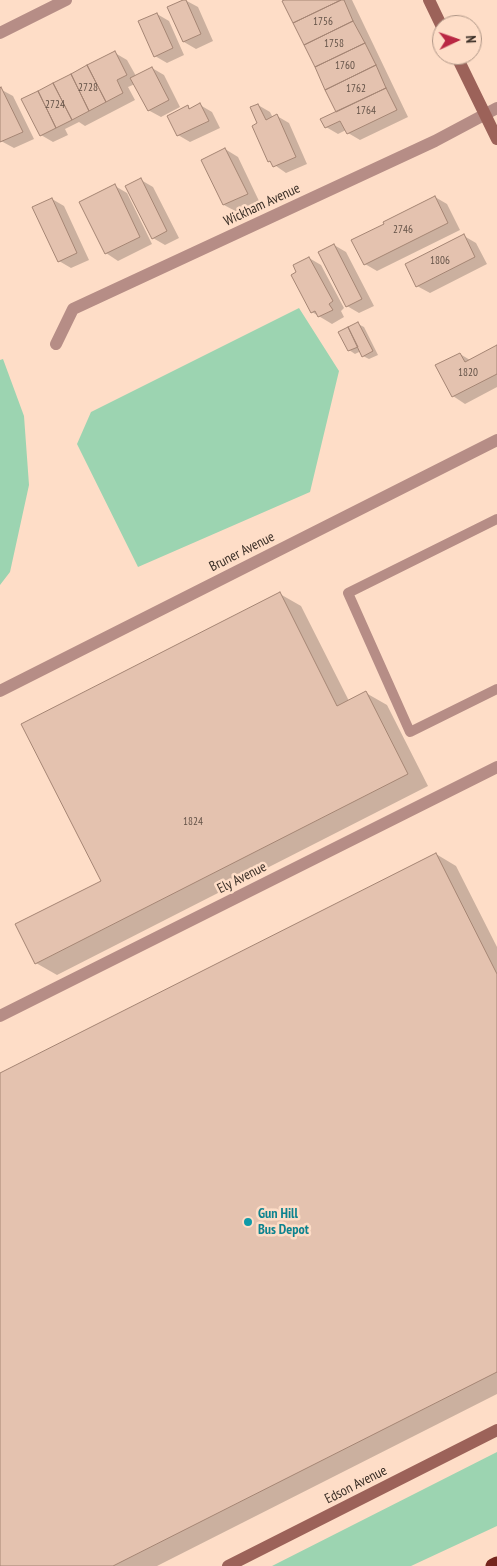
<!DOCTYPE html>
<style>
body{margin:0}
#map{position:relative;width:497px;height:1566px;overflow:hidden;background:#feddc7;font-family:"PT Sans Narrow",sans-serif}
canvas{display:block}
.north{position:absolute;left:432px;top:15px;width:50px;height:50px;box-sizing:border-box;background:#feddc7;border:1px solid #b09787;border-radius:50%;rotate:87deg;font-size:14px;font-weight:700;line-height:20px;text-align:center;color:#3a2e26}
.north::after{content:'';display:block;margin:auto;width:18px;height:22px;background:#b92743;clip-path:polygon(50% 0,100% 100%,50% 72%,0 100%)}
</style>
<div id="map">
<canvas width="497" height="1566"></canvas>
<div class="north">N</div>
</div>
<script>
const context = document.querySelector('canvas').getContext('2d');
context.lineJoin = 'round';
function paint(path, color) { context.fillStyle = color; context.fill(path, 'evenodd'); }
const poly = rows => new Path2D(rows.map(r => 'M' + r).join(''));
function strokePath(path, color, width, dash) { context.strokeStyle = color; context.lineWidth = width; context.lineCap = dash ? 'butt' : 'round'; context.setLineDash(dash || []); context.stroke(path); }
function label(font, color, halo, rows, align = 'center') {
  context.font = font + ' "PT Sans Narrow",sans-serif'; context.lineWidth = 5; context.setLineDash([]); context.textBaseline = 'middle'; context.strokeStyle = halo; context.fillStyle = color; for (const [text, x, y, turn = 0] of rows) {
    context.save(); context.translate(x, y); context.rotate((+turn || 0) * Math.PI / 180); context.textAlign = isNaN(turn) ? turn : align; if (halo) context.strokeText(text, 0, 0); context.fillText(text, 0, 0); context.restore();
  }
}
paint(poly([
 [299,308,339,371,310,492,138,567,77,444,91,412],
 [3,359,24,416,29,485,10,572,0,585,0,360],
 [497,1452,497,1526,411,1566,272,1566]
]), '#9cd4b1');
paint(poly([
 [185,0,198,7,213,41,196,49,184,42,168,8],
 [283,0,352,0,408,117,360,140,348,133,346,130,338,134,326,127,338,112],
 [157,14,169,21,184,55,167,63,155,56],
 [115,53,127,60,136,76,152,68,164,75,180,107,161,117,148,110,135,84,128,87,135,100,85,126,79,122,65,129,68,135,53,142,41,135],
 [0,89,13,96,34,139,14,148,1,141,0,139],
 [200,105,212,112,220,128,190,142,178,135,188,107,191,109],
 [258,105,270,112,273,118,277,116,289,123,307,164,286,173,269,161,258,124],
 [225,149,238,157,259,201,237,212,224,205,203,161],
 [141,180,153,187,179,238,165,245,153,238],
 [115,186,127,193,152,244,118,261,106,253],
 [435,197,447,204,460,230,377,271,365,264],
 [52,199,64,206,89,260,71,268,59,261],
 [464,236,476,243,487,264,430,293,417,286],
 [334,245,346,252,374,306,359,313,347,306],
 [309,258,321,265,344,308,341,311,344,317,332,324,312,312],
 [358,324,364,327,378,355,369,359,363,356,361,351,355,354,349,350],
 [497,346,497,387,465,404,453,396,460,354,470,360],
 [280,594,301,606,349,701,366,693,387,705,428,786,57,975,36,963,102,881],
 [436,854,456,866,497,947,497,1394,157,1566,0,1566,0,1074]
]), '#0003');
const building = poly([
 [183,0,186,0,201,34,183,42,167,7,183,0],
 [284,0,341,0,293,23,282,1,284,0],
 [341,0,344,0,353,21,304,45,293,23,341,0],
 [157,13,173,48,154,57,138,21,157,13],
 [353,21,365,43,315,67,304,45,353,21],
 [365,43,376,65,325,90,315,67,365,43],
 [115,51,127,75,117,80,123,93,106,102,87,65,115,51],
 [87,65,106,102,89,111,71,74,87,65],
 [376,65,386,88,336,112,325,90,376,65],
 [152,67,169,100,148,111,130,78,152,67],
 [71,74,89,111,72,120,53,83,71,74],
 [53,83,72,120,56,128,38,91,53,83],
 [1,87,23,132,0,142,0,88,1,87],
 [386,88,397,110,347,134,340,121,325,128,320,119,386,88],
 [38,91,56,128,40,136,21,99,38,91],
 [200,103,209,121,177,136,167,116,188,105,189,109,200,103],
 [258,104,266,120,277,114,296,157,273,167,270,161,268,162,252,126,257,123,250,107,258,104],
 [225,148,248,194,223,205,201,160,225,148],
 [141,178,167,231,152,239,125,186,141,178],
 [115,184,140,237,105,254,79,202,115,184],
 [435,196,448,223,364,265,351,240,384,224,383,222,435,196],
 [52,198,77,253,58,262,32,207,52,198],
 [464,234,475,257,416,287,405,264,464,234],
 [334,244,362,299,346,307,318,252,334,244],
 [309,257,333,301,329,304,333,310,318,317,315,311,311,313,291,275,296,272,293,265,309,257],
 [358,322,373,351,362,357,348,327,358,322],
 [348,327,358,347,348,351,338,332,348,327],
 [497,345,497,374,452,397,435,365,460,353,465,362,497,345],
 [280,592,337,706,366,691,408,774,35,964,15,924,101,881,21,724,280,592],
 [436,853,497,974,497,1372,113,1566,0,1566,0,1073,436,853]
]);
paint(building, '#e4c2af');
strokePath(building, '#a58574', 1);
strokePath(poly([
 [497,519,348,593,410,732,497,689]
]), '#b68d86', 10);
strokePath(poly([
 [0,33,66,0],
 [56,344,73,309,435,141,497,108],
 [0,691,497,440],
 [0,1016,497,767]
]), '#b68d86', 12);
strokePath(poly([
 [429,0,442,27],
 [456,55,497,139],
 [228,1566,497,1430]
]), '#9c6259', 12);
strokePath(poly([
 [493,1566,497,1564]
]), '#75251d', 15);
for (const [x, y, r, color] of [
 [248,1222,5,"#0f9aa8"]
]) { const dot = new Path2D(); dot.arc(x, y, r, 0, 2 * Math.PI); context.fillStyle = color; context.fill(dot); strokePath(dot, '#feddc7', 2); }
label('11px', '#645348', null, [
 ["1756",323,22],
 ["1758",334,44],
 ["1760",345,66],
 ["2728",88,88],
 ["1762",356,89],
 ["2724",55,105],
 ["1764",366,111],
 ["2746",403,230],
 ["1806",440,261],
 ["1820",468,373],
 ["1824",193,822]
]);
label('14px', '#3a2e26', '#feddc7', [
 ["Wickham Avenue",262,205,-25],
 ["Bruner Avenue",242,552,-27],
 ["Ely Avenue",242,878,-27],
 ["Edson Avenue",356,1485,-27]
]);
label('bold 14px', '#0d838f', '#feddc7', [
 ["Gun Hill",258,1214],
 ["Bus Depot",258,1230]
], 'left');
</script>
